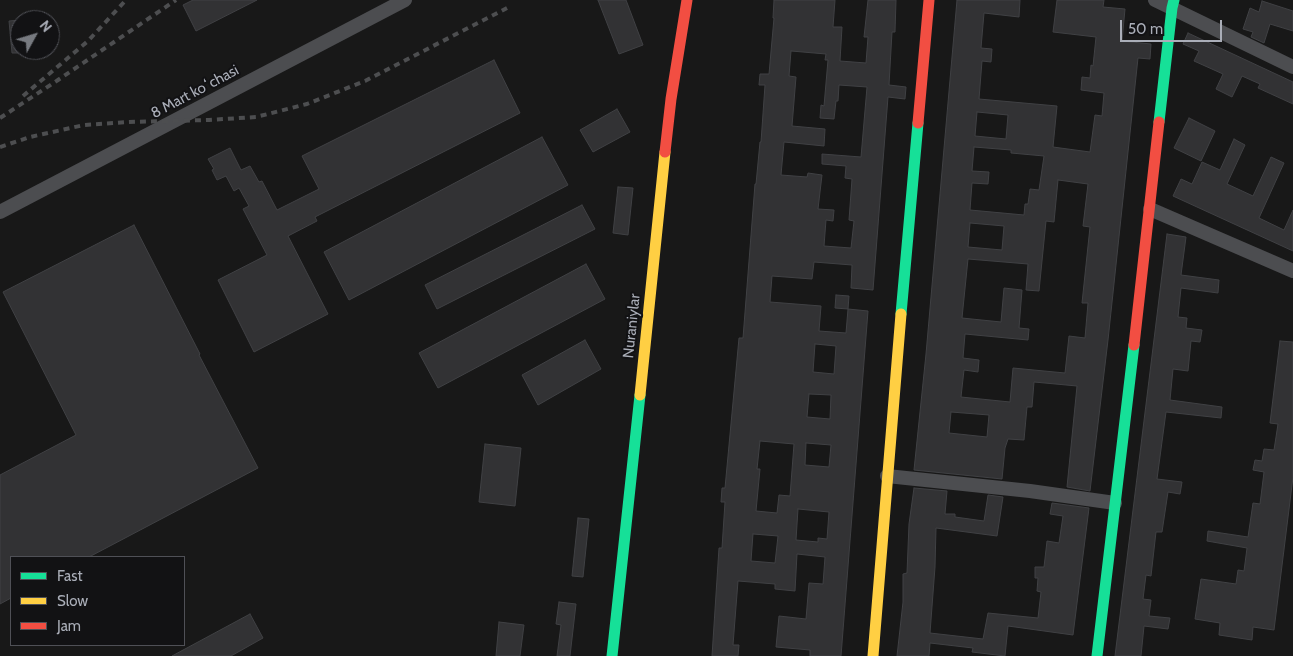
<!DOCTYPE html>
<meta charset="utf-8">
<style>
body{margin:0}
#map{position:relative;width:1293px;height:656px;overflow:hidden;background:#181818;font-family:Cabin,sans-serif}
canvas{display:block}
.legend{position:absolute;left:10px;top:556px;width:175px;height:90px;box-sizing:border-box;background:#121214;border:1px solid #4f5056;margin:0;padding:6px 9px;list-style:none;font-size:15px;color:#aaaeb8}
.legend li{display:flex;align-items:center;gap:10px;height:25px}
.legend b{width:25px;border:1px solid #4f5056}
.north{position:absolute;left:10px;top:10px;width:50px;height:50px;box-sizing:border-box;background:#121214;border:1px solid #4f5056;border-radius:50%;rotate:51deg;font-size:14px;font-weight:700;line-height:20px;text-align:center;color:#aaaeb8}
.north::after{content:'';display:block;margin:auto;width:18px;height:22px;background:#777a80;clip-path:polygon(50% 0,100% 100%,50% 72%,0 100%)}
.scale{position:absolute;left:1120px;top:20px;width:102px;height:22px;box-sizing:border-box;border:2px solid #aaaeb8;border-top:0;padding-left:6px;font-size:15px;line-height:18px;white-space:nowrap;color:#aaaeb8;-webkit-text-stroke:4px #121214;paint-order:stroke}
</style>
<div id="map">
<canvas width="1293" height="656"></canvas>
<ul class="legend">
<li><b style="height:6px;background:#16e098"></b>Fast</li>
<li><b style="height:6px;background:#ffcf43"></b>Slow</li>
<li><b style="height:6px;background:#f24e42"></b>Jam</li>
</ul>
<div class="north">N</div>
<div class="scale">50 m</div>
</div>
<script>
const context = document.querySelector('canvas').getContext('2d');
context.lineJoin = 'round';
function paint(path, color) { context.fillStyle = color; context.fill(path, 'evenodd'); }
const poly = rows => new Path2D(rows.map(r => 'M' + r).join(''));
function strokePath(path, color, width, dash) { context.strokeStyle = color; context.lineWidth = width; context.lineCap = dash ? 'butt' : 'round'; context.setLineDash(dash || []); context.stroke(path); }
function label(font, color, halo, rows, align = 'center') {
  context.font = font + ' Cabin,sans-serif'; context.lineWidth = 4; context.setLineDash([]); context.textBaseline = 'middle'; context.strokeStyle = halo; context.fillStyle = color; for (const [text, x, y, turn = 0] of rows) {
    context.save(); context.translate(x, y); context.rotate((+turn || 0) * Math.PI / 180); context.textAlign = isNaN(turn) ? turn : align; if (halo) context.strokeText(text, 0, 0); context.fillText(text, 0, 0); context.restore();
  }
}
const building = poly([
 [193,0,257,0,196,31,183,5,193,0],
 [598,0,626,0,643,45,619,54,598,0],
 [774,0,835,0,833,27,842,27,840,61,866,63,868,37,864,37,868,0,896,0,895,32,892,32,889,85,906,87,905,99,888,97,873,290,851,288,852,265,814,262,812,279,772,276,770,302,821,306,819,331,846,333,848,309,868,311,841,656,810,656,810,650,776,647,779,616,806,619,809,583,823,584,825,557,797,554,795,591,775,589,775,584,738,581,733,645,739,645,738,656,712,656,719,548,722,548,725,502,721,502,722,488,725,488,739,338,743,338,755,184,756,184,760,142,761,142,765,85,759,85,760,74,769,74,774,18,773,18,774,0],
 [791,51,826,54,825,60,828,60,824,106,821,105,820,118,834,119,836,101,838,101,839,85,867,87,861,157,822,154,822,164,846,166,845,178,852,179,849,220,854,221,851,248,824,246,826,220,833,221,834,210,818,209,822,175,808,173,807,177,781,175,784,142,824,146,825,129,792,126,796,77,789,76,791,51],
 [815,344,836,346,834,374,813,372,815,344],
 [809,394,831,395,830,419,807,417,809,394],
 [760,441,794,444,790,496,779,495,777,513,756,511,760,469,757,469,760,441],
 [806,443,831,445,829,467,805,465,806,443],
 [798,509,829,512,827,539,818,538,818,542,796,540,798,509],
 [753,534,778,536,775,563,751,561,753,534],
 [957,0,1020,0,1019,17,984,13,981,48,992,49,991,62,982,61,979,99,1057,106,1053,147,1090,152,1095,115,1102,116,1104,93,1081,90,1082,77,1090,78,1091,65,1093,66,1096,37,1053,32,1057,0,1104,0,1103,7,1125,9,1122,41,1151,44,1150,59,1138,58,1108,340,1090,491,1067,487,1077,386,1034,382,1032,407,1027,407,1024,440,1008,439,1005,448,1002,479,914,470,926,354,957,0],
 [977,112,1008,115,1006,139,975,136,977,112],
 [974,147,1011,150,1011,153,1044,156,1039,190,1030,189,1028,204,1025,204,1024,215,970,210,972,183,988,184,989,172,972,171,974,147],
 [1058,180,1088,184,1083,226,1090,227,1082,303,1088,303,1085,338,1069,336,1065,373,1013,368,1010,402,961,397,964,370,978,372,979,360,963,358,965,334,1028,340,1029,329,1019,328,1022,290,1004,288,1001,322,962,318,968,259,1028,264,1026,290,1039,291,1046,221,1054,222,1058,180],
 [970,223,1004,226,1002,250,968,247,970,223],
 [951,412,989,415,987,437,949,433,951,412],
 [1262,1,1293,11,1293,31,1270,24,1264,43,1251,37,1253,32,1243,29,1250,8,1259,12,1262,1],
 [20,20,20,53,12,53,9,21,20,20],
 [1188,33,1293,82,1293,104,1258,88,1260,84,1242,76,1232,97,1216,89,1223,74,1194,61,1199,51,1183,44,1188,33],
 [494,60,520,113,315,217,317,221,288,236,328,314,254,352,218,280,267,255,243,209,249,206,239,188,234,191,226,176,217,180,212,170,214,169,208,159,230,148,241,170,250,166,259,182,262,181,277,210,319,189,302,156,494,60],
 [617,109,630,132,593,152,580,130,617,109],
 [1189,118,1215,131,1201,161,1174,148,1189,118],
 [542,137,568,185,349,300,324,252,542,137],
 [1234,139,1245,145,1227,184,1253,196,1271,157,1284,163,1259,218,1284,230,1293,210,1293,251,1173,196,1181,179,1192,184,1202,162,1220,170,1234,139],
 [618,187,633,188,628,235,613,233,618,187],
 [582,205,595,229,437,309,425,285,582,205],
 [134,225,200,354,199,355,258,468,89,557,11,557,11,598,0,604,0,475,76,435,3,292,134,225],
 [1167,234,1186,237,1181,275,1219,280,1218,293,1181,288,1178,317,1187,318,1186,328,1202,330,1200,342,1191,341,1188,371,1173,369,1170,400,1222,407,1221,418,1166,412,1157,479,1182,482,1180,494,1168,492,1162,532,1156,532,1151,576,1146,575,1143,599,1151,600,1149,616,1170,618,1168,629,1144,626,1141,656,1115,656,1167,234],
 [586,264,605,299,438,388,419,353,586,264],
 [836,295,849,296,848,309,835,308,836,295],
 [585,340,601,369,538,405,522,375,585,340],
 [1280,341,1293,342,1293,477,1274,630,1253,627,1252,640,1219,635,1220,623,1195,619,1201,579,1236,584,1238,570,1244,571,1247,548,1207,541,1208,531,1248,537,1253,503,1260,504,1264,472,1253,470,1255,460,1262,461,1264,449,1274,450,1278,424,1270,423,1280,341],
 [485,444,521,448,515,506,479,502,485,444],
 [914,488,947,491,945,514,955,514,955,517,984,521,988,495,1003,497,997,536,936,528,935,567,930,633,983,639,988,613,1038,618,1041,592,1037,591,1038,578,1035,578,1035,567,1044,567,1047,541,1059,543,1063,516,1050,514,1052,503,1089,508,1073,635,1008,626,1005,656,972,652,973,648,930,643,929,656,897,656,903,602,903,574,907,573,909,524,914,488],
 [578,518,589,519,583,577,572,576,578,518],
 [559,602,576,604,570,656,557,656,561,625,556,624,559,602],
 [250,614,263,638,231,656,172,656,250,614],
 [499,622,524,625,520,656,496,656,499,622]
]);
paint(building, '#323234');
strokePath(building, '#404144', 1);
strokePath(poly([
 [1155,0,1293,67],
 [1150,209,1293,271],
 [0,212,405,0],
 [887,476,1030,491,1115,503]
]), '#4c4d50', 14);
strokePath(poly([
 [1159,122,1172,8,1174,0],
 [901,314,918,123],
 [612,656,640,395],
 [1097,656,1134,345]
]), '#16e098', 11);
strokePath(poly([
 [640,395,665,152],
 [873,656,901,314]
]), '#ffcf43', 11);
strokePath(poly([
 [918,123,929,0],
 [665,152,671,99,687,0],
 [1134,345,1159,122]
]), '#f24e42', 11);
strokePath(poly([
 [23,96,88,41,126,0],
 [0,118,58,80,176,0],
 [0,147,30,137,84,125,129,122,209,120,256,117,307,104,365,81,507,8]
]), '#4d4e50', 4, [6, 5]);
label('15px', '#aaaeb8', '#121214', [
 ["8 Mart koʻchasi",195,92,-28],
 ["Nuraniylar",632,326,-84]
]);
</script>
